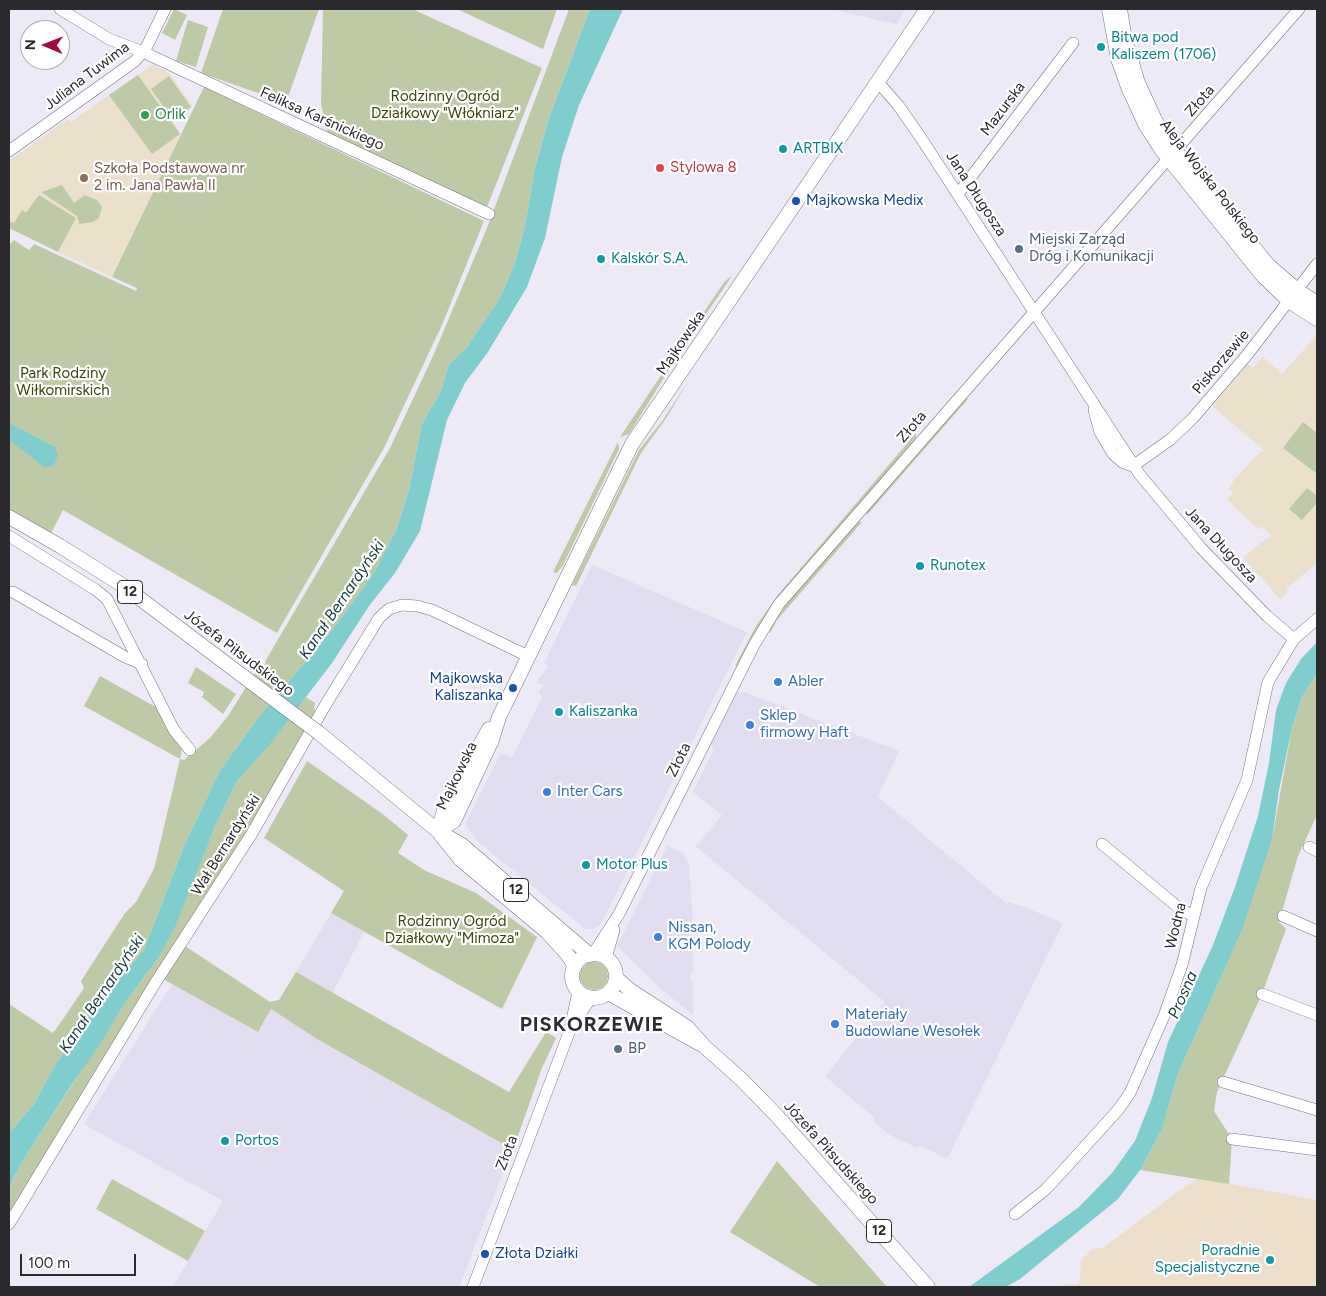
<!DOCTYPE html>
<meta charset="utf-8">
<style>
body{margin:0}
#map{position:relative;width:1326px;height:1296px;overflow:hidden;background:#ede9f6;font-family:Figtree,sans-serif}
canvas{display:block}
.frame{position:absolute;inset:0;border:10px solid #2b2a2e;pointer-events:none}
.north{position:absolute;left:20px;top:20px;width:50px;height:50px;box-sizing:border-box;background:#fff;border:1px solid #aaaaab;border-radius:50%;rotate:271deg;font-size:14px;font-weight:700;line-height:20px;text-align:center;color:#2b2a2e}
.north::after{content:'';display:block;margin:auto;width:18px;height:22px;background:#a3073f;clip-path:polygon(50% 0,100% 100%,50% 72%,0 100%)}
.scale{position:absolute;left:20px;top:1254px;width:116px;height:22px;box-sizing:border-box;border:2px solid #2b2a2e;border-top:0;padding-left:6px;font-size:15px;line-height:18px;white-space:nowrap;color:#2b2a2e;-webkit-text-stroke:4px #fff;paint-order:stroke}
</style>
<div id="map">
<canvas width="1326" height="1296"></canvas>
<div class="frame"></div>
<div class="north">N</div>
<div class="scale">100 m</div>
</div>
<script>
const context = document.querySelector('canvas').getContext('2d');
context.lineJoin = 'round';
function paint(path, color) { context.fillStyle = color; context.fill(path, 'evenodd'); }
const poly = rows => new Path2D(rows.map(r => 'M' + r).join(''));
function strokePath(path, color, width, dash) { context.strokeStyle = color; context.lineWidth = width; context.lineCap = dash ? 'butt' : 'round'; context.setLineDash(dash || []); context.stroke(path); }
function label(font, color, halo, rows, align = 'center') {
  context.font = font + ' Figtree,sans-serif'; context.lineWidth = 4.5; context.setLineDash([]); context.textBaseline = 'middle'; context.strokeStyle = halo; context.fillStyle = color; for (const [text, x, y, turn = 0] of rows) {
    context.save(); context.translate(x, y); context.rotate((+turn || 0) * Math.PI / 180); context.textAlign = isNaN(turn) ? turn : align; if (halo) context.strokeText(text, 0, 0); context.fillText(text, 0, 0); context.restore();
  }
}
paint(poly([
 [830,9,906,9,896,24],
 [592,565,747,632,601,924,593,929,585,929,477,841,465,824,501,753,512,758,542,697,539,691,544,685,539,684,538,680,549,666,544,663],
 [744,692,899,751,878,797,1007,904,1009,902,1024,907,1063,923,947,1159,919,1145,917,1148,890,1135,873,1121,875,1118,827,1078,826,1075,885,1002,694,845,698,844,722,815,693,792,714,749,711,745,737,693],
 [667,846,683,853,689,864,693,923,693,971,690,976,693,985,693,1015,659,987,617,946],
 [331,913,364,932,332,994,296,972],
 [172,984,258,1032,271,1009,317,1039,512,1149,459,1287,173,1287,223,1201,84,1124]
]), '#e2ddf0');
paint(poly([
 [153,64,170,74,192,105,191,108,173,122,181,134,112,277,58,252,76,218,39,195,26,214,14,223,9,221,9,161,68,119,71,122],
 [1317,335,1317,563,1286,589,1288,592,1280,599,1243,557,1271,535,1262,526,1259,530,1227,499,1233,493,1229,489,1234,480,1260,452,1265,451,1212,406,1248,364,1253,368,1263,357,1282,374]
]), '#ebe0cc');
paint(poly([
 [1200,1178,1317,1200,1317,1287,1061,1287,1066,1284,1079,1284,1081,1261,1092,1249,1103,1248,1180,1190]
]), '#eedfcc');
paint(poly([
 [174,9,187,15,175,40,162,33],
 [223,9,319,9,286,103,201,73],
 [323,9,412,9,542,68,487,207,328,133,321,105],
 [457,9,557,9,543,49],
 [569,9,590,9,548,121,535,168,525,226,515,263,500,298,467,347,449,364,441,391,422,424,409,490,397,528,375,571,337,624,262,713,220,770,184,846,144,950,105,995,55,1065,34,1104,9,1133,9,1004,53,1033,61,1022,84,988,81,981,125,913,136,902,154,869,180,759,84,706,100,676,154,706,156,704,182,748,180,759,184,760,210,738,228,716,256,671,264,672,266,660,390,448,433,356,487,228],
 [188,20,208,27,196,67,176,61],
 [138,75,180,134,152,154,109,95],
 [169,76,191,107,173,120,151,89],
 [204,87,484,221,442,325,384,448,277,633,63,510,51,533,9,510,9,245,14,240,29,250,34,244,136,291,137,288,112,277],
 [62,185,74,203,85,195,97,200,102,207,99,218,93,222,79,224,77,216,41,192],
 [39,195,76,218,58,252,9,228,9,221,14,223,22,210,26,213],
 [732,276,676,358,673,357,725,281],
 [668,365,670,368,629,434,620,437],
 [689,380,667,417,641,453,576,586,572,585,639,450,663,420],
 [966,398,968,399,867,515,866,510],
 [1303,422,1317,433,1317,474,1283,448],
 [916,433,916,438,797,576,740,665,735,666,756,626,777,596],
 [618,442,619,449,563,565,557,573,553,572],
 [1307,488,1317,496,1317,503,1302,520,1289,509],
 [856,521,862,522,777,620,770,633,769,629,785,604],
 [196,667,236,694,223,714,202,697,204,692,188,683],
 [1317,674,1317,815,1298,856,1279,922,1286,929,1262,994,1217,1092,1214,1111,1232,1139,1229,1184,1140,1170,1160,1133,1178,1074,1222,974,1272,839,1292,728,1302,697],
 [306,697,315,703,314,708,316,712,306,726,298,746,279,781,9,1217,9,1190,20,1165,124,1004,159,957,214,829,237,781],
 [307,761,384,815,408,835,398,853,424,870,476,893,537,937,502,1009,331,913,344,891,264,838],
 [185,946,270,1002,279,1000,296,972,509,1092,546,1032,556,1038,542,1068,514,1147,512,1149,317,1039,271,1009,258,1032,163,979],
 '580 976a14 14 0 1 1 28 0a14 14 0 1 1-28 0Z',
 [777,1161,887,1287,820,1287,730,1232],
 [112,1179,205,1231,188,1261,96,1209]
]), '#becaa5');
paint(poly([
 [590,9,623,9,579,105,562,157,545,238,527,287,488,352,465,383,447,420,420,531,395,573,369,606,332,663,270,744,237,781,214,829,175,927,159,957,124,1004,99,1046,72,1084,20,1165,9,1189,9,1133,34,1104,55,1065,105,995,144,950,184,846,220,770,262,713,337,624,375,571,397,528,409,490,422,424,441,391,449,364,467,347,500,298,515,263,525,226,535,168,548,121],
 [9,423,55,447,58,454,55,463,52,466,44,467,9,440],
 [1317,642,1317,674,1302,697,1292,728,1279,790,1272,839,1243,927,1178,1074,1161,1131,1140,1170,1118,1199,1020,1279,1006,1287,969,1287,1079,1207,1112,1173,1135,1141,1152,1098,1168,1042,1213,945,1235,887,1258,816,1269,763,1276,710,1286,683,1301,659]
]), '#80cdd0');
const minor = poly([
 [60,9,109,39,143,52,489,214],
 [877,81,898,105,921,138,1140,475,1201,548,1267,616,1294,639],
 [9,151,135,61,146,48,165,9],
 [958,194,1073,43],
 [1094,410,1100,432,1113,454,1122,462,1133,466],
 [1133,466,1171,439,1193,418,1247,355,1317,264],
 [9,536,96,590,107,599,174,730,190,750],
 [13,592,125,657,142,664],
 [1102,844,1179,908,1193,916],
 [1309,847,1317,851],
 [1283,916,1317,931],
 [593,954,619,914,754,645,779,604,1299,9],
 [606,958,614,930],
 [1262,994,1317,1015],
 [573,1024,591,998],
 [1223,1082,1317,1110],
 [1232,1139,1317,1150],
 [1015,1214,1045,1190,1061,1173,1118,1110,1130,1093,1164,1016,1182,965,1201,888,1247,780,1268,682,1294,639,1317,619],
 [9,1224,154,985,251,835,326,704,379,618,389,609,402,605,417,606,432,610,528,656],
 [473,1287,570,1030,578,991]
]);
const major = poly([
 [1109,9,1118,59,1128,87,1146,126,1161,149,1263,276,1289,301,1317,319],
 [1120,9,1125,40,1138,83,1155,120,1168,142,1268,265,1297,290,1317,303],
 [9,517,60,546,122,585,244,677],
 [319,733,438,831,462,845,590,955],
 [438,831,454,821,492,740,499,717,632,444,927,9],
 [438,831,445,807,489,729],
 [440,834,461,860,547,932,567,954,575,966],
 '572 976a22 22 0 1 1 44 0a22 22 0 1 1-44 0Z',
 [616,978,630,990,687,1027,705,1047,742,1080,777,1116,928,1287],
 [608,993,700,1044]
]);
strokePath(minor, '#787580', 12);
strokePath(major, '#787580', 15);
strokePath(minor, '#fff', 11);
strokePath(major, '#fff', 14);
const majorBridge = poly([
 [244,677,319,733]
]);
strokePath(majorBridge, '#787580', 15, []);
strokePath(majorBridge, '#fff', 14);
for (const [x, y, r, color] of [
 [1101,47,5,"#0f9aa8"],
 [145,115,5,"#2e9e5b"],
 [783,149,5,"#0f9aa8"],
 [660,168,5,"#e0444e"],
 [84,178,5,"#8d6e63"],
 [796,201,5,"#1a4fb4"],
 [1019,249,5,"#5c6f8a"],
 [601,259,5,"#0f9aa8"],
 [920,566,5,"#0f9aa8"],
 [778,682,5,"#3f7fe0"],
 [513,688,5,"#1a4fb4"],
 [559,712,5,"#0f9aa8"],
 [750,725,5,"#3f7fe0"],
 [547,792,5,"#3f7fe0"],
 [586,865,5,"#0f9aa8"],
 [658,937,5,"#3f7fe0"],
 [835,1024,5,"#3f7fe0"],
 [618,1049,5,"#5c6f8a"],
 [225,1141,5,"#0f9aa8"],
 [485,1254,5,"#1a4fb4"],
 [1270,1260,5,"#0f9aa8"]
]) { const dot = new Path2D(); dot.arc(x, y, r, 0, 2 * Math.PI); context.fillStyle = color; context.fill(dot); strokePath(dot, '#fff', 2); }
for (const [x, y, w] of [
 [130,592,25],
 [516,890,25],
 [879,1231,25]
]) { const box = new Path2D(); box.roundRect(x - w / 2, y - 11.5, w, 23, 4); context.fillStyle = '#fff'; context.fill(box); strokePath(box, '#2b2a2e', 1); }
label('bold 14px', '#2b2a2e', null, [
 ["12",130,592],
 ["12",516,890],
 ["12",879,1231]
]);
label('15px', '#0d838f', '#fff', [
 ["Bitwa pod",1111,38],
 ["Kaliszem (1706)",1111,55],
 ["ARTBIX",793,149],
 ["Kalskór S.A.",611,259],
 ["Runotex",930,566],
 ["Kaliszanka",569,712],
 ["Motor Plus",596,865],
 ["Portos",235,1141],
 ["Poradnie",1260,1251,"right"],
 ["Specjalistyczne",1260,1268,"right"]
], 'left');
label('15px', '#2b2a2e', '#fff', [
 ["Juliana Tuwima",87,76,-37],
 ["Złota",1200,101,-49],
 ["Mazurska",1003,109,-53],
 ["Feliksa Karśnickiego",322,119,24],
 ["Aleja Wojska Polskiego",1210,182,52],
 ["Jana Długosza",976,194,57],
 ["Majkowska",681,343,-56],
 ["Piskorzewie",1221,362,-50],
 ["Złota",912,427,-49],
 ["Jana Długosza",1221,545,47],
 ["Józefa Piłsudskiego",239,653,37],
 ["Złota",679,760,-64],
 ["Majkowska",457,776,-64],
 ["Wał Bernardyński",226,845,-58],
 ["Wodna",1176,926,-76],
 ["Złota",507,1153,-69],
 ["Józefa Piłsudskiego",831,1153,48]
]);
label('15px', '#3b4809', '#fff', [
 ["Rodzinny Ogród",445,97],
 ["Działkowy \"Włókniarz\"",445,114],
 ["Park Rodziny",63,374],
 ["Wiłkomirskich",63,391],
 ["Rodzinny Ogród",452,922],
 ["Działkowy \"Mimoza\"",452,939]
]);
label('15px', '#27864d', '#fff', [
 ["Orlik",155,115]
], 'left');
label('15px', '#be3a42', '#fff', [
 ["Stylowa 8",670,168]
], 'left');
label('15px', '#785e54', '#fff', [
 ["Szkoła Podstawowa nr",94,169],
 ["2 im. Jana Pawła II",94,186]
], 'left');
label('15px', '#164399', '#fff', [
 ["Majkowska Medix",806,201],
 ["Majkowska",503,679,"right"],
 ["Kaliszanka",503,696,"right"],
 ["Złota Działki",495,1254]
], 'left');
label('15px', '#4e5e75', '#fff', [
 ["Miejski Zarząd",1029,240],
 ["Dróg i Komunikacji",1029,257],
 ["BP",628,1049]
], 'left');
label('15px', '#366cbe', '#fff', [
 ["Abler",788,682],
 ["Sklep",760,716],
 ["firmowy Haft",760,733],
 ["Inter Cars",557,792],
 ["Nissan,",668,928],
 ["KGM Polody",668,945],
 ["Materiały",845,1015],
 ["Budowlane Wesołek",845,1032]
], 'left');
label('italic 16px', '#183d3f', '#fff', [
 ["Kanał Bernardyński",342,600,-56],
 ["Kanał Bernardyński",102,994,-56],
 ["Prosna",1183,995,-66]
]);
context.letterSpacing = '1px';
label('bold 20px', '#2d2b34', '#fff', [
 ["PISKORZEWIE",592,1025]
]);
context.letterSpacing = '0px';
</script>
